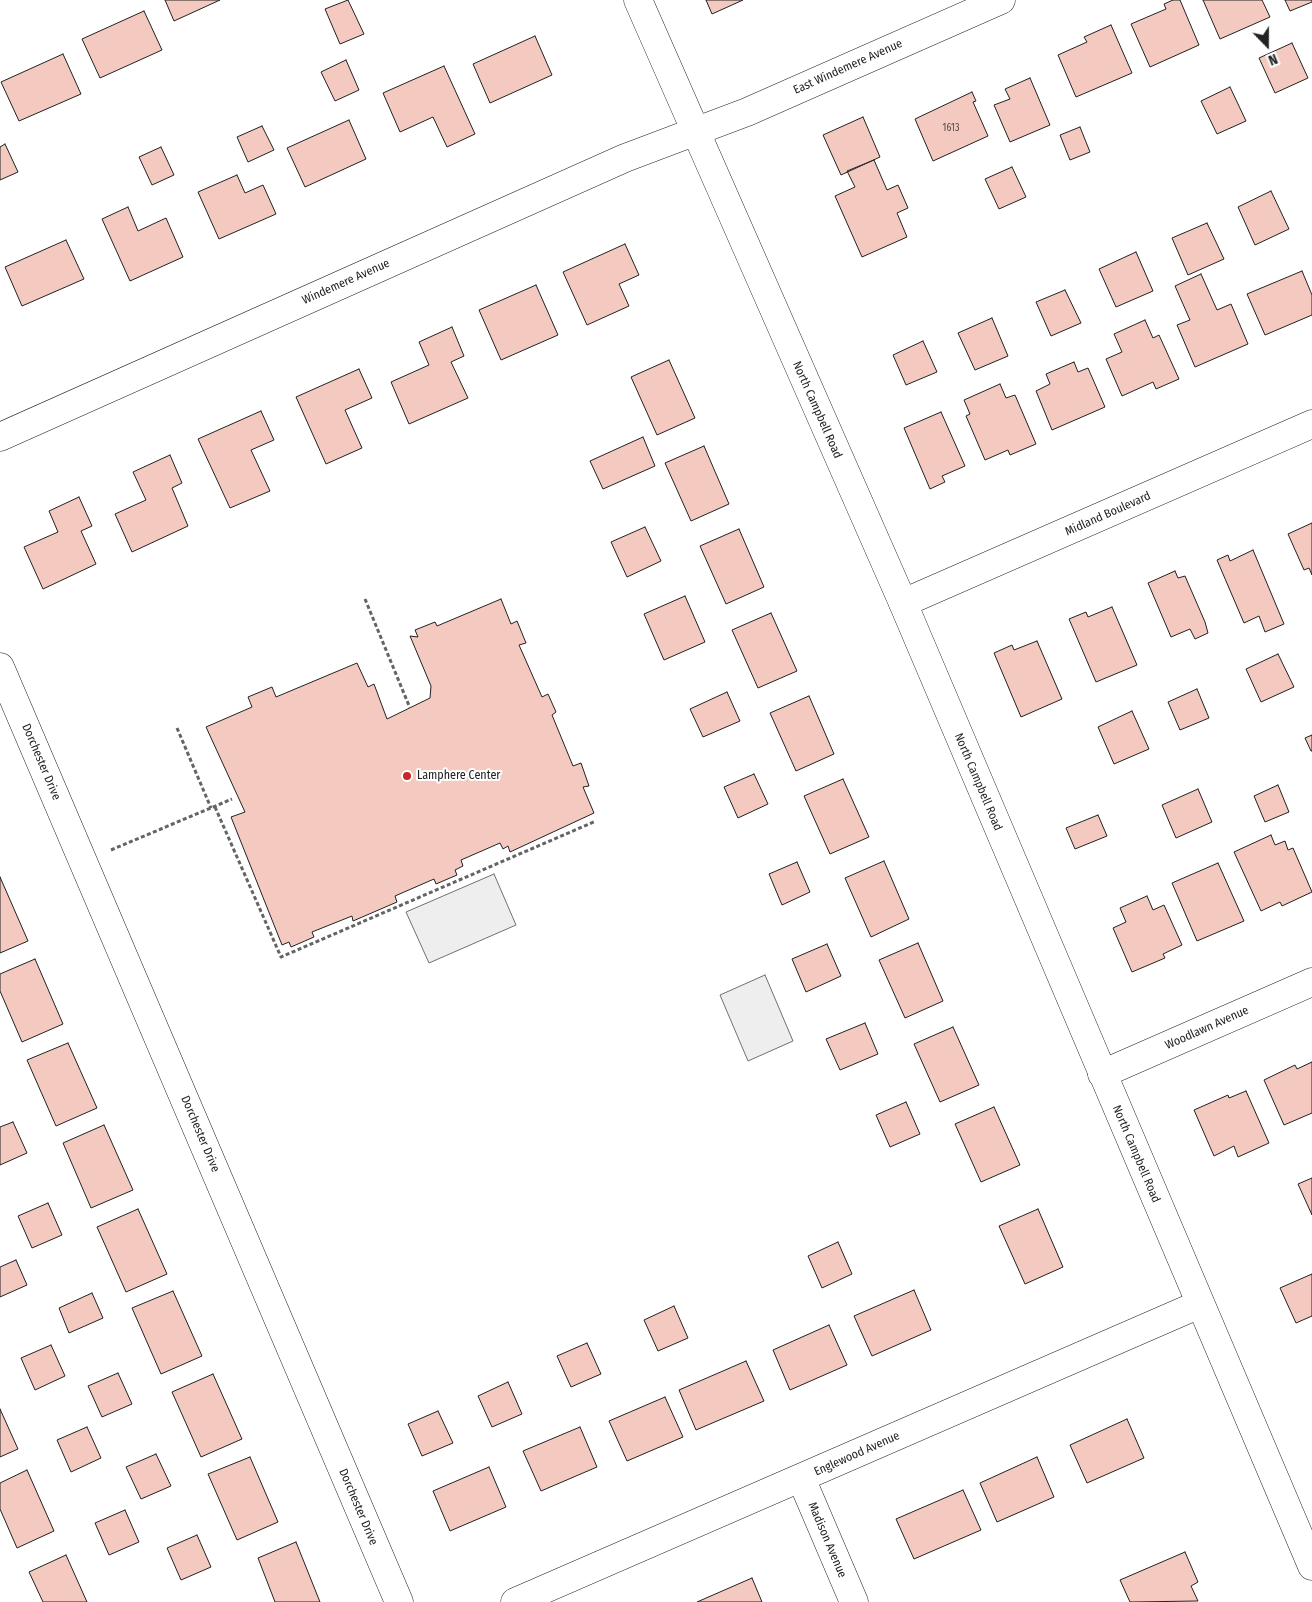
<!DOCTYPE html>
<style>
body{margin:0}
#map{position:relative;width:1312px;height:1602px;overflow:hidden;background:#fff;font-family:"Fira Sans Condensed",sans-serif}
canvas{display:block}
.north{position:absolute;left:1242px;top:20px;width:50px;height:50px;-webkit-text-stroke:4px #fff;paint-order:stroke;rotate:158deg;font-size:14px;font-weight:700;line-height:20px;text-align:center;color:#222}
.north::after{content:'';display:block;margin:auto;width:18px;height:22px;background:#222;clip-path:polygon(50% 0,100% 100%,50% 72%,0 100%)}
</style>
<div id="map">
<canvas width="1312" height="1602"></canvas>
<div class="north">N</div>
</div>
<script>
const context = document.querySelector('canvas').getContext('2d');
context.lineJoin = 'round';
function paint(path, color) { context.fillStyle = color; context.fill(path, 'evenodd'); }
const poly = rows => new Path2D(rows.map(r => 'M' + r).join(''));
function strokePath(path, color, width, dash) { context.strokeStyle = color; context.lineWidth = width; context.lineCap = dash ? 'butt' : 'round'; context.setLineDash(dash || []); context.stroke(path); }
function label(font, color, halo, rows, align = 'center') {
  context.font = font + ' "Fira Sans Condensed",sans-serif'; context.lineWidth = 4; context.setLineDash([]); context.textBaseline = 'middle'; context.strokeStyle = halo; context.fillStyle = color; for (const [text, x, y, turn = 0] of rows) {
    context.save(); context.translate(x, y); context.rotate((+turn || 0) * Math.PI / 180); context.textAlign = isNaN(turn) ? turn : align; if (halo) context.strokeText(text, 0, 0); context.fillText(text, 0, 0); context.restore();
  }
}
const green = poly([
 [494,874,516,925,429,963,406,912,494,874],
 [765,975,793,1041,748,1061,720,995,765,975]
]);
paint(green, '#eee');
strokePath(green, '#6f6f6f', 1);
const building = poly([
 [165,0,220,0,174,21,165,0],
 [348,0,364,34,340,44,325,9,348,0],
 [706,0,743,0,712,14,706,0],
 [1173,0,1180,0,1199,45,1150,67,1131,24,1166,9,1164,4,1173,0],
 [1203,0,1262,0,1270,17,1220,39,1203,0],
 [1285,0,1312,0,1312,2,1290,11,1285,0],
 [144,11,162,50,100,78,82,39,144,11],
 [1111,25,1132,73,1076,97,1058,55,1087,42,1084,37,1111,25],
 [535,36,552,75,490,103,473,64,535,36],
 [1292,43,1308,78,1275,93,1259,58,1292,43],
 [63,54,81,94,19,121,1,82,63,54],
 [346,60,359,90,335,101,321,72,346,60],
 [444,66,475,134,447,147,433,117,400,132,383,93,444,66],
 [1030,78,1050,125,1010,142,994,105,1010,99,1005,89,1030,78],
 [1230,87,1246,121,1217,134,1201,101,1230,87],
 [972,92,976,101,973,102,988,136,933,161,915,119,972,92],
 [863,117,880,157,841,175,823,135,863,117],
 [349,120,366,159,305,187,287,148,349,120],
 [262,126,274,150,248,162,237,137,262,126],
 [1080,127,1090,152,1070,160,1060,135,1080,127],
 [5,144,18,172,0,180,0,147,5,144],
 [161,147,174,175,152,185,139,157,161,147],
 [874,160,887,190,898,185,908,208,897,213,907,237,862,257,835,196,855,187,847,171,874,160],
 [1012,167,1026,197,999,209,985,179,1012,167],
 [237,175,245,193,263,185,276,214,219,239,198,192,237,175],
 [1271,191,1289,229,1255,245,1238,207,1271,191],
 [128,207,138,231,166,218,183,257,130,281,102,219,128,207],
 [1207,223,1224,259,1188,275,1172,238,1207,223],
 [66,240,84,279,22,306,5,267,66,240],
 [625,244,639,275,619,284,629,306,587,325,563,272,625,244],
 [1136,252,1153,291,1116,307,1099,269,1136,252],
 [1302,271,1312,295,1312,315,1265,335,1247,294,1302,271],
 [1201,274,1217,310,1231,304,1248,344,1195,367,1177,325,1190,320,1175,286,1201,274],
 [536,285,558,335,501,360,479,310,536,285],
 [1065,290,1081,323,1051,336,1036,302,1065,290],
 [992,318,1008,356,975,370,958,333,992,318],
 [1145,320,1153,338,1159,335,1179,379,1156,389,1153,382,1122,396,1106,359,1122,352,1114,334,1145,320],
 [452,327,464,356,451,362,468,398,409,424,391,382,429,365,419,342,452,327],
 [923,341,937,372,906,385,893,355,923,341],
 [669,360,695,418,657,435,631,377,669,360],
 [1074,362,1078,372,1088,368,1105,407,1052,430,1036,391,1050,384,1046,374,1074,362],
 [359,369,372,398,345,410,362,448,326,464,296,397,359,369],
 [1000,384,1006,398,1015,395,1036,444,1010,455,1008,450,985,460,966,416,970,414,964,400,1000,384],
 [261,411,274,440,251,450,270,491,230,508,198,439,261,411],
 [941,412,965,466,942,476,945,482,930,489,904,428,941,412],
 [643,437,655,466,603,489,590,461,643,437],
 [704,446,729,504,691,521,665,463,704,446],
 [170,455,182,483,172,488,188,526,132,552,115,514,146,500,133,472,170,455],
 [79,497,92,526,81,531,96,564,43,589,24,547,58,532,49,511,79,497],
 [1312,523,1312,575,1309,568,1304,570,1288,534,1312,523],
 [645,527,661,561,627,577,611,542,645,527],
 [739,529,764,587,726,604,700,546,739,529],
 [1253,550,1284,624,1265,632,1259,616,1244,623,1217,560,1228,555,1230,561,1253,550],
 [1175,571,1178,578,1185,576,1205,622,1208,633,1195,639,1190,629,1171,637,1148,583,1175,571],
 [685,596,705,642,664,660,644,614,685,596],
 [501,599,511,624,517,621,526,643,519,645,542,697,548,694,556,712,552,715,573,766,581,763,589,786,583,787,594,813,510,852,508,846,503,849,500,843,461,860,463,866,455,870,457,875,436,884,434,879,395,896,397,902,353,921,352,916,312,932,314,937,291,947,289,942,282,945,231,817,245,812,206,727,252,707,248,697,272,687,276,697,357,663,368,687,374,684,387,719,430,698,431,686,410,636,418,637,415,630,435,622,437,626,501,599],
 [1112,607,1137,665,1096,682,1069,619,1086,612,1088,617,1112,607],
 [771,613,797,671,758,688,732,630,771,613],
 [1037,641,1062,699,1021,717,994,653,1012,645,1014,650,1037,641],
 [1278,654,1294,687,1261,702,1246,669,1278,654],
 [1197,689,1209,718,1180,730,1168,702,1197,689],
 [727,692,740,721,703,737,690,709,727,692],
 [809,696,834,754,796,771,770,713,809,696],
 [1132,711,1149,749,1114,764,1098,727,1132,711],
 [1312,735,1312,751,1311,751,1305,738,1312,735],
 [754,774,768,804,738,818,724,787,754,774],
 [843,779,869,837,830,854,804,796,843,779],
 [1278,785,1289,812,1265,822,1254,796,1278,785],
 [1198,789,1212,822,1176,838,1162,805,1198,789],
 [1098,815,1107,836,1075,849,1066,828,1098,815],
 [1271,835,1275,845,1285,841,1288,850,1293,848,1312,892,1282,906,1280,902,1261,911,1234,852,1271,835],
 [884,861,909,919,871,937,845,878,884,861],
 [797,862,810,892,782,905,769,874,797,862],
 [1218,863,1244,921,1197,941,1172,883,1218,863],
 [0,877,28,941,0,953,0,877],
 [1147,896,1153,910,1164,905,1182,945,1163,954,1165,958,1132,972,1113,928,1126,922,1120,908,1147,896],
 [918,943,943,1001,905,1018,879,960,918,943],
 [827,944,841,976,806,992,792,959,827,944],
 [35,959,63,1024,22,1042,0,991,0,974,35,959],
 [865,1023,878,1054,840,1070,826,1039,865,1023],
 [953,1027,979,1085,940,1102,914,1044,953,1027],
 [68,1043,97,1108,56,1126,27,1060,68,1043],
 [1312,1062,1312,1113,1284,1125,1264,1080,1295,1065,1297,1069,1312,1062],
 [1246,1091,1269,1143,1238,1157,1234,1146,1214,1156,1194,1110,1228,1095,1229,1098,1246,1091],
 [906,1102,920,1134,890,1147,876,1115,906,1102],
 [994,1107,1020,1165,981,1182,955,1124,994,1107],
 [13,1122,27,1153,0,1165,0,1127,13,1122],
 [104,1125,133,1190,91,1208,63,1143,104,1125],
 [1312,1178,1312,1215,1298,1184,1312,1178],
 [48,1203,62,1235,32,1248,18,1216,48,1203],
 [138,1209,167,1274,126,1292,97,1227,138,1209],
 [1038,1209,1063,1267,1025,1284,999,1226,1038,1209],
 [838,1242,852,1274,822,1288,808,1256,838,1242],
 [16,1260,27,1285,0,1297,0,1267,16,1260],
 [1312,1274,1312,1316,1296,1323,1280,1288,1312,1274],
 [914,1290,931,1330,872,1356,854,1316,914,1290],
 [173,1291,202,1356,161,1374,132,1308,173,1291],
 [92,1293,103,1318,69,1333,59,1308,92,1293],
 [674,1306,688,1338,658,1351,644,1320,674,1306],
 [829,1325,847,1365,790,1390,773,1350,829,1325],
 [587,1343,601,1374,571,1387,557,1356,587,1343],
 [51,1345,65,1376,35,1390,21,1358,51,1345],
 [746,1361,764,1401,696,1430,679,1390,746,1361],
 [118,1373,132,1404,102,1417,88,1386,118,1373],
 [213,1374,242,1439,201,1457,172,1392,213,1374],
 [508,1382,522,1414,492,1427,478,1396,508,1382],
 [665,1397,683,1437,627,1461,609,1421,665,1397],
 [0,1409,18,1449,0,1457,0,1409],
 [438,1411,453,1443,422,1456,408,1424,438,1411],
 [1127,1419,1144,1458,1087,1483,1070,1445,1127,1419],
 [87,1427,101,1458,71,1472,57,1440,87,1427],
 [580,1427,597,1467,541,1491,523,1451,580,1427],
 [156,1454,171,1486,141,1499,126,1467,156,1454],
 [250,1457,278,1522,237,1540,208,1474,250,1457],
 [1037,1457,1054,1497,997,1522,980,1483,1037,1457],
 [489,1467,506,1507,450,1531,433,1491,489,1467],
 [27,1470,54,1531,17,1548,0,1509,0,1483,27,1470],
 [963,1490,981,1530,914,1559,896,1519,963,1490],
 [125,1510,139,1542,109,1555,95,1523,125,1510],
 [197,1535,211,1567,181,1580,167,1548,197,1535],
 [296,1542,320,1602,275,1602,258,1558,296,1542],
 [1185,1552,1198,1582,1191,1586,1198,1601,1130,1602,1120,1580,1185,1552],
 [66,1555,87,1602,43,1602,29,1572,66,1555],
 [752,1578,762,1602,697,1602,752,1578]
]);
paint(building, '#f3c9c0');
strokePath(building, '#222', 1);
const minor = poly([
 [0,437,625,158,747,112,1001,0],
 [903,603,1312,424],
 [0,667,399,1602],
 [1102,1074,1312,982],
 [801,1478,854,1602],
 [515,1602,1200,1304]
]);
const tertiary = poly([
 [638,0,903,603,1312,1566]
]);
strokePath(minor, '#222', 29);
strokePath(tertiary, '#222', 29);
strokePath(poly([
 [365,599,410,708],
 [177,728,211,808],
 [215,807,281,957,596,821],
 [111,850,232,799]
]), '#646464', 3, [4, 2.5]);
strokePath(minor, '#fff', 28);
strokePath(tertiary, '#fff', 28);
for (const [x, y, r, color] of [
 [407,776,5,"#c62828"]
]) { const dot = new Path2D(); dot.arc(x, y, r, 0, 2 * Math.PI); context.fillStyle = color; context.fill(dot); strokePath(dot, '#fff', 2); }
label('10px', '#564c4a', null, [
 ["1613",951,128]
]);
label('12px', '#222', '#fff', [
 ["East Windemere Avenue",848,67,-24],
 ["Windemere Avenue",346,282,-24],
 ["North Campbell Road",817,410,66],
 ["Midland Boulevard",1108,514,-24],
 ["Dorchester Drive",41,762,67],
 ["North Campbell Road",978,782,67],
 ["Woodlawn Avenue",1207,1028,-24],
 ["Dorchester Drive",200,1134,67],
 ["North Campbell Road",1136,1154,67],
 ["Englewood Avenue",857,1454,-24],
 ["Dorchester Drive",358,1507,67],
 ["Madison Avenue",827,1540,67]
]);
label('12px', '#222', '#fff', [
 ["Lamphere Center",417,776]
], 'left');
</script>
